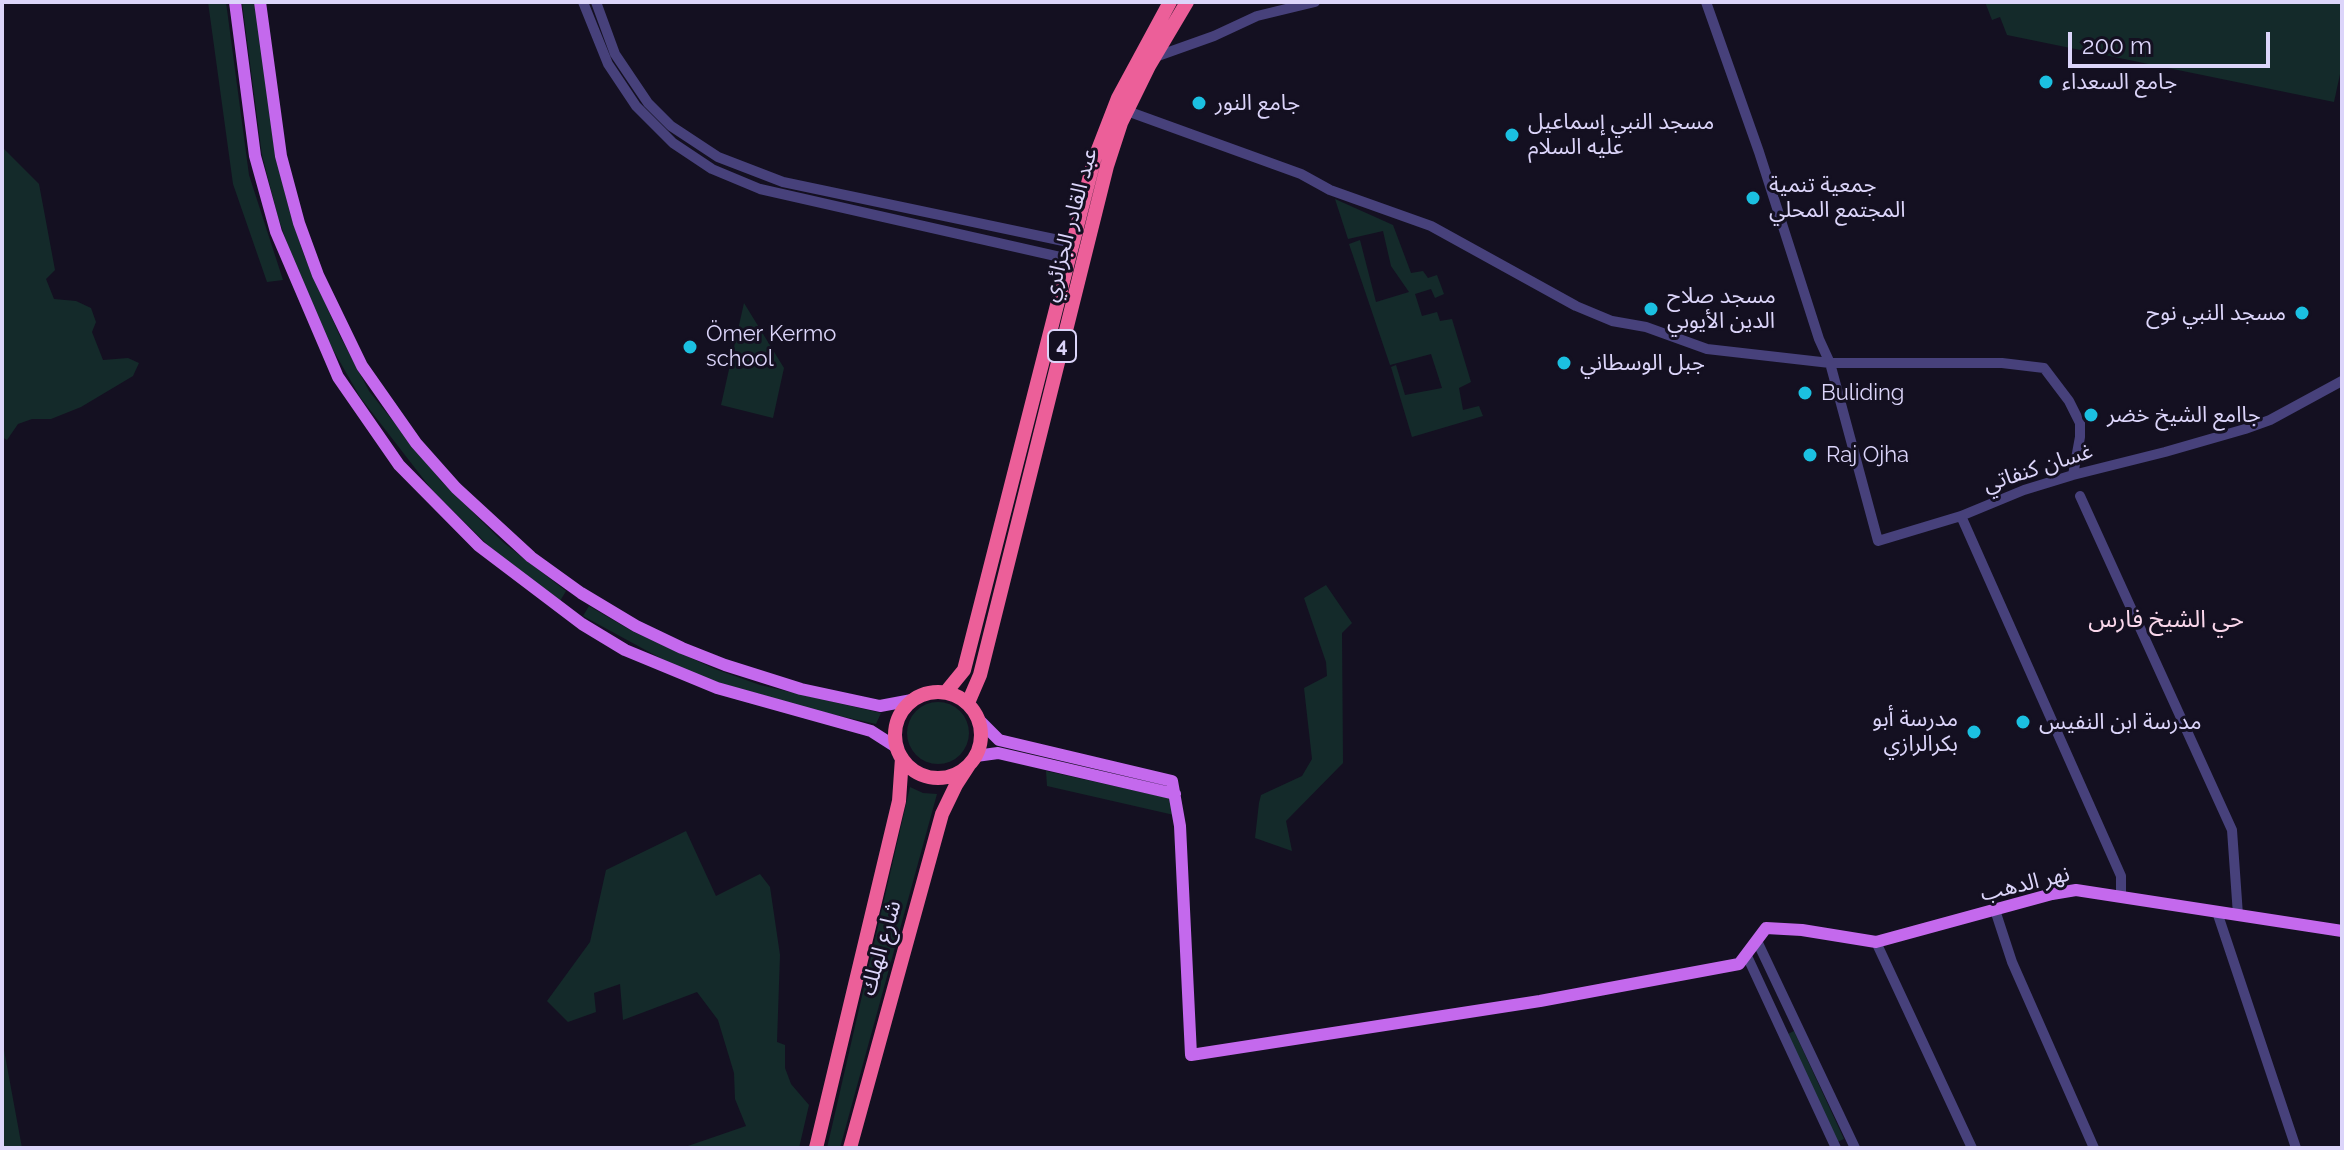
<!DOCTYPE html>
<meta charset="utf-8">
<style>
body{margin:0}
#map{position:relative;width:2344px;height:1150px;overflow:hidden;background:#141021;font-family:Raleway,sans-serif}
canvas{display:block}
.frame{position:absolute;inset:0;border:4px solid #dcd5fa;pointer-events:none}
.scale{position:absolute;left:2068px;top:32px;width:202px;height:36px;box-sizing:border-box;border:4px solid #dcd5fa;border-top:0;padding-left:10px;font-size:24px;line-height:28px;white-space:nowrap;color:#dcd5fa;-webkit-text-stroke:6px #141021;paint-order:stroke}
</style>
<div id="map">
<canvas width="2344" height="1150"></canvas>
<div class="frame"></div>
<div class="scale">200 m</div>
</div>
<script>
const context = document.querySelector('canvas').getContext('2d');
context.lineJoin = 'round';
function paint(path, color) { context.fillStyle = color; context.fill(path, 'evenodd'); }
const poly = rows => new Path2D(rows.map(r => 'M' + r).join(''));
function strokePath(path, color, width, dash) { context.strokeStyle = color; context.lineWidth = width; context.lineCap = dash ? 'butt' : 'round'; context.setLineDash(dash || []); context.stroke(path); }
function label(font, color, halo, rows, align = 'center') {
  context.font = font + ' Raleway,"Noto Sans Arabic",sans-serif'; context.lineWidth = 6; context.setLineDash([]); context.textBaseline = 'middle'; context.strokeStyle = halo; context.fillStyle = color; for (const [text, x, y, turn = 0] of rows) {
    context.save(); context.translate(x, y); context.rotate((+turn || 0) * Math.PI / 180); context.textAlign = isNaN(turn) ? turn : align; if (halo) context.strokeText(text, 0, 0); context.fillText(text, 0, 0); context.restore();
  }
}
paint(poly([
 [208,2,226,2,249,175,283,280,267,282,233,184],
 [242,2,255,2,275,153,290,213,304,255,339,334,369,391,441,481,504,543,566,591,560,601,496,553,432,490,360,397,328,341,292,258,278,217,262,155],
 [1985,2,2342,2,2342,65,2334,102,2007,35,2000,17,1992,20],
 [2,147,39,184,55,270,46,279,54,299,76,301,91,308,96,322,92,332,103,360,128,358,139,363,133,376,81,407,51,419,32,419,18,424,7,440,2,437],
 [1335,199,1393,225,1411,273,1423,271,1428,278,1437,275,1444,294,1435,298,1431,289,1415,294,1422,316,1437,312,1440,321,1452,319,1471,382,1459,388,1463,410,1479,406,1483,416,1412,437,1391,367,1396,365,1405,395,1442,388,1431,354,1390,365,1349,244,1360,240,1376,302,1409,292,1391,266,1383,231,1348,239],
 [744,303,784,368,773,418,721,405],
 [1326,585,1352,623,1342,633,1343,763,1286,821,1292,851,1255,838,1259,803,1261,795,1302,776,1312,759,1304,688,1327,676,1326,662,1304,598],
 [589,606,632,631,715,669,760,685,881,713,876,724,817,711,714,681,673,665,583,616],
 '907 733a31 31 0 1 1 62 0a31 31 0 1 1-62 0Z',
 [1046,771,1173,799,1174,815,1047,786],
 [910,787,923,793,937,794,840,1148,827,1148],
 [686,831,716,896,760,874,770,887,780,955,777,1042,785,1045,785,1068,791,1084,809,1105,799,1148,682,1148,746,1126,735,1099,734,1073,718,1020,697,992,623,1020,620,984,594,993,596,1012,568,1022,547,1001,590,942,606,870],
 [1794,1031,1844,1139,1837,1142,1788,1034],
 [2,1039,22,1148,2,1148]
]), '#142a2a');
strokePath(poly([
 [583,2,608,64,636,106,673,143,712,169,760,189,1069,259],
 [596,2,615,54,648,103,671,126,718,157,783,182,1073,243],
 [1706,2,1759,152,1819,339,1830,363,1878,541,1961,516,2024,490,2073,475,2165,452,2245,429,2270,420,2342,381],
 [1155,57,1214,36,1257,16,1315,2],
 [1127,111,1301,174,1330,190,1431,226,1576,306,1612,321,1646,327,1707,349,1830,363,2002,363,2044,368,2069,401,2080,423,2080,437,2073,475],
 [2080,496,2232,830,2238,915],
 [1961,516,2121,876,2121,896],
 [1995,910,2012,962,2094,1148],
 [2217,912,2296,1148],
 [1757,941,1855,1148],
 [1876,942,1972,1148],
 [1747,956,1836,1148]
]), '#47417b', 10);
strokePath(poly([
 [235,2,255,156,276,232,338,377,399,465,479,546,582,624,625,650,717,688,871,731,896,747],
 [260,2,281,156,299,223,318,275,362,366,416,443,456,488,531,557,581,593,636,626,682,648,725,665,801,689,880,706,912,700],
 [980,721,999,740,1172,781,1180,826,1191,1055,1540,1001,1739,964,1766,928,1802,930,1876,942,2052,894,2076,890,2342,931],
 [976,756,998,753,1175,794]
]), '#c469ed', 12);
strokePath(poly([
 '895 735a43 43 0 1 1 86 0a43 43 0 1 1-86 0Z',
 [946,692,964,670,1094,160,1118,98,1170,2],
 [968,703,980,675,1107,166,1121,123,1149,66,1187,2],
 [816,1148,899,801,902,758],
 [850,1148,942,814,956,785,969,765]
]), '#ec5f99', 14);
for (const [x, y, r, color] of [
 [2046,82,8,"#1bc0e1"],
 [1199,103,8,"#1bc0e1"],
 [1512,135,8,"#1bc0e1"],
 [1753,198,8,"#1bc0e1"],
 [1651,309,8,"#1bc0e1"],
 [2302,313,8,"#1bc0e1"],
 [690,347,8,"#1bc0e1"],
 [1564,363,8,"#1bc0e1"],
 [1805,393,8,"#1bc0e1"],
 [2091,415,8,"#1bc0e1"],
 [1810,455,8,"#1bc0e1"],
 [2023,722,8,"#1bc0e1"],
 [1974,732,8,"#1bc0e1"]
]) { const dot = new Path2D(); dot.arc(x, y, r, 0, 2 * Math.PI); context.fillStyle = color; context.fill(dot); strokePath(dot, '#141021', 3); }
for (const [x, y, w] of [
 [1062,346,28]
]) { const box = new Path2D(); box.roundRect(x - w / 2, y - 16, w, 32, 6); context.fillStyle = '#141021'; context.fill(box); strokePath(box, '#dcd5fa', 2); }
label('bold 20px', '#dcd5fa', null, [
 ["4",1062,346]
]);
label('22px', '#dcd5fa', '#141021', [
 ["جامع السعداء",2062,82],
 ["جامع النور",1215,103],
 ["مسجد النبي إسماعيل",1528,122],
 ["عليه السلام",1528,147],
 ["جمعية تنمية",1769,185],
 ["المجتمع المحلي",1769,210],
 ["مسجد صلاح",1667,296],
 ["الدين الأيوبي",1667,321],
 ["مسجد النبي نوح",2286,313,"right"],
 ["Ömer Kermo",706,334],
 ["school",706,359],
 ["جبل الوسطاني",1580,363],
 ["Buliding",1821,393],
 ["جاامع الشيخ خضر",2107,415],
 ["Raj Ojha",1826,455],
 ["مدرسة أبو",1958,719,"right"],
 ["بكرالرازي",1958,744,"right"],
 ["مدرسة ابن النفيس",2039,722]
], 'left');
label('22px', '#dcd5fa', '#141021', [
 ["عبد القادر الجزائري",1070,225,-75],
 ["غسان كنفاتي",2038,468,-18],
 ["نهر الدهب",2025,884,-13],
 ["شارع الهلك",881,948,-74]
]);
label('24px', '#fad7eb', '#141021', [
 ["حي الشيخ فارس",2166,620]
]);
</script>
